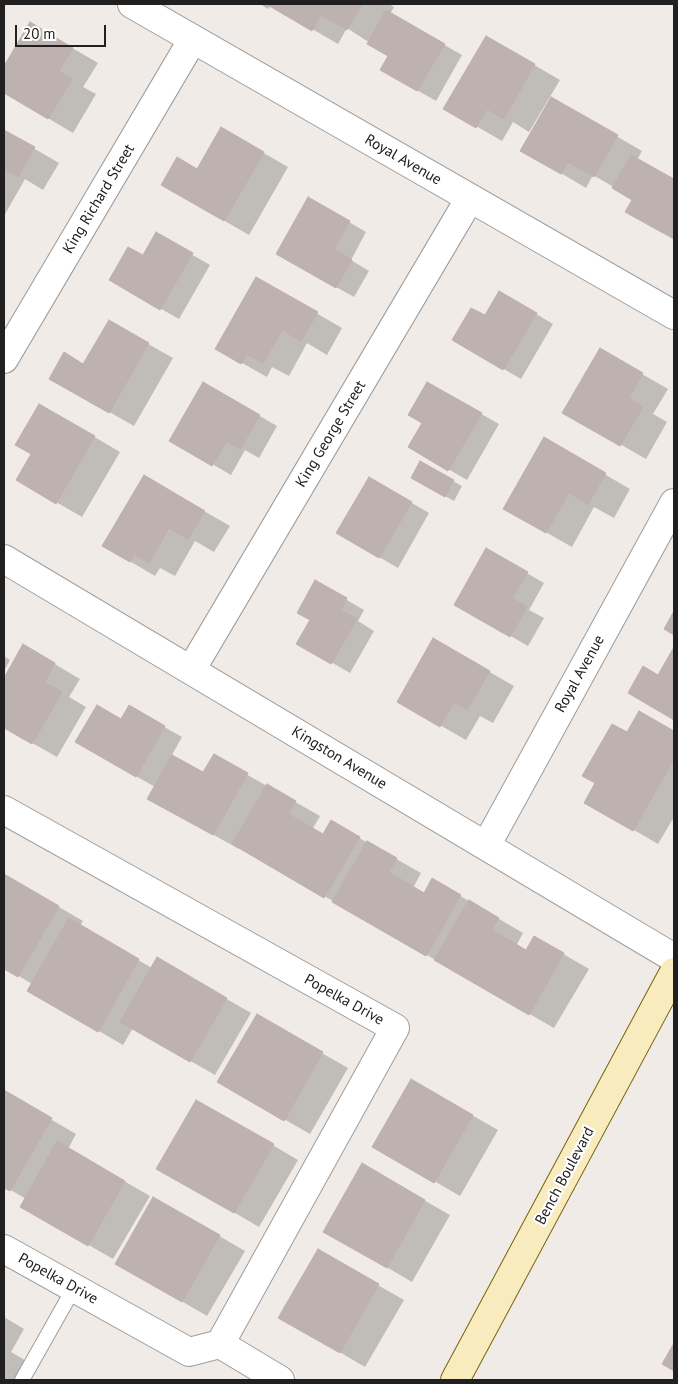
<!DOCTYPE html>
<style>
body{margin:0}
#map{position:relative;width:678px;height:1384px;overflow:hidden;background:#f1ebe7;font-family:"PT Sans",sans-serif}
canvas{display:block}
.frame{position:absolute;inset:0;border:5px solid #202020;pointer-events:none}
.scale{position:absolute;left:15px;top:25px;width:91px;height:22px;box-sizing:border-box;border:2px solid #202020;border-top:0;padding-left:6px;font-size:15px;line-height:18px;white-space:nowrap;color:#202020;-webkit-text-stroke:4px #fff;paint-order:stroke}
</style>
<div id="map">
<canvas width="678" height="1384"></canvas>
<div class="frame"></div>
<div class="scale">20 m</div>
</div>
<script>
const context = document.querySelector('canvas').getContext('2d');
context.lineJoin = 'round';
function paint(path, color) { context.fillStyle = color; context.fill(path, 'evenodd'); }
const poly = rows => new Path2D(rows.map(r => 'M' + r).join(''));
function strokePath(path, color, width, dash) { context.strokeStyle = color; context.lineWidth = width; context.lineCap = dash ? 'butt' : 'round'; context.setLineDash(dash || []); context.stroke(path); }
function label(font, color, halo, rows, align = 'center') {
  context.font = font + ' "PT Sans",sans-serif'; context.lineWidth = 4.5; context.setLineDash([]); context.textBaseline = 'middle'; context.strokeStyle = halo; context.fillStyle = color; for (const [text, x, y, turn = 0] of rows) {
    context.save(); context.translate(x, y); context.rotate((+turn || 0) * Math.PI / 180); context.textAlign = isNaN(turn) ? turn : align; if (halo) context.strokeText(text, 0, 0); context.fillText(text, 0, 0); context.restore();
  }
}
paint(poly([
 [260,4,389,4,394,7,390,14,462,55,436,101,382,70,390,56,347,28,338,44,271,5,268,9],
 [31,24,98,63,83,87,96,94,73,133,4,92,4,69],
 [486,37,560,80,529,132,513,122,502,141,445,108],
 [552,99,642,151,637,160,674,181,674,238,627,211,634,199,593,175,586,188,522,150],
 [222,129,288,167,249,235,163,185,198,170],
 [4,131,59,163,43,190,25,179,4,216],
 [309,199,366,232,351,260,369,271,354,297,277,254],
 [156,234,210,265,179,319,110,280,143,257],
 [257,279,342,328,327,355,307,343,289,376,272,367,267,377,217,349],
 [499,292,553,324,521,379,454,340,485,317],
 [109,322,173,358,134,426,50,378,84,365],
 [600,350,668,389,653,414,667,422,646,459,564,412],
 [204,384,277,426,259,458,245,450,231,475,171,440],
 [428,384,499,424,467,480,410,447,424,422],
 [40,405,120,452,82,517,18,480,33,454],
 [544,439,630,489,614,518,594,507,572,547,505,509],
 [420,463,462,486,454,501,412,478],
 [145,477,230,526,214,552,195,541,175,576,160,568,155,576,104,546],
 [369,478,429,513,398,568,338,533],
 [487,550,544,583,529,610,544,618,528,646,455,604],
 [316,582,364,610,358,621,374,631,350,673,298,643,312,620],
 [434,640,514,686,493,723,480,716,466,740,398,701],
 [24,646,80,679,69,697,86,707,57,757,4,727,4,681],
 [674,649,674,718,629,692,659,677],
 [4,656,10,660,4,671],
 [129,707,182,737,172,755,204,774,214,756,320,816,312,830,323,836,331,822,421,873,413,888,424,894,433,880,523,933,516,946,526,951,534,937,589,969,554,1028,239,847,239,849,174,813,155,787,77,742,121,721],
 [640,713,674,732,674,817,658,844,586,802],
 [4,875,83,921,80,926,152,968,157,959,251,1013,215,1075,133,1028,123,1045,28,990,32,984,4,967],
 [257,1016,348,1068,310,1134,219,1082],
 [412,1081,498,1130,460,1196,374,1146],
 [4,1092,76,1134,68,1149,150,1196,113,1259,21,1206,26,1199,4,1186],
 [197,1101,298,1160,259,1227,158,1168],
 [362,1165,450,1215,412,1282,325,1231],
 [154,1198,245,1251,207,1316,116,1263],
 [318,1251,404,1300,365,1367,280,1317],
 [4,1317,24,1329,11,1352,28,1362,17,1380,4,1380]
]), '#0003');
const building = poly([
 [266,4,362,4,347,30,321,15,312,31,266,4],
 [386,10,445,44,417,91,380,70,388,56,367,44,386,10],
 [30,22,73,48,59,71,72,79,48,119,4,93,4,66,30,22],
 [486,36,535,64,504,119,487,109,476,128,443,109,486,36],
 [551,97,618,135,594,177,568,162,561,174,520,151,551,97],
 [221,127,264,152,224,221,161,185,177,157,197,169,221,127],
 [4,130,35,147,18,177,4,169,4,130],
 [631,155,674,179,674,239,625,212,632,200,612,188,631,155],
 [308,197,350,221,334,249,352,260,336,288,276,254,308,197],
 [156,232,193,253,160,310,109,280,128,247,143,255,156,232],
 [256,277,318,312,301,341,282,330,263,363,247,354,241,364,215,349,256,277],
 [499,291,537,313,503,370,452,340,471,308,485,315,499,291],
 [109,320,149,343,109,413,49,379,64,352,83,364,109,320],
 [600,348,643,373,629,398,643,407,620,446,562,413,600,348],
 [203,382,260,415,240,449,227,441,212,466,169,441,203,382],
 [427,382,482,413,448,471,408,447,422,423,408,415,427,382],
 [39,404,95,436,56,504,16,480,31,454,15,445,39,404],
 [544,437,606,473,588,504,569,493,546,533,503,509,544,437],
 [420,461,454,480,445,497,411,478,420,461],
 [144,475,205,511,188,539,169,528,149,563,134,554,130,562,102,546,144,475],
 [369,477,412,502,379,558,336,533,369,477],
 [486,548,528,572,512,598,527,607,510,637,454,605,486,548],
 [315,580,347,598,341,610,357,619,331,664,296,644,310,620,297,613,315,580],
 [674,611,674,635,664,629,674,611],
 [433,638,490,671,467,710,454,702,440,727,397,702,433,638],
 [23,644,55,663,45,682,62,692,32,744,4,728,4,678,23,644],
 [674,647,674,720,628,693,643,666,658,675,674,647],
 [97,705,121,719,129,705,165,726,136,777,75,742,97,705],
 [639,711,674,731,674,759,633,831,584,803,595,783,582,776,612,724,627,732,639,711],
 [214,754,248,773,213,835,147,799,172,755,203,772,214,754],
 [267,784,296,801,288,814,323,834,331,820,360,837,324,898,232,844,267,784],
 [367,841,397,858,389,872,424,893,432,878,461,895,426,956,332,902,367,841],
 [4,874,59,906,18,977,4,969,4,874],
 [469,900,499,918,492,930,526,950,534,936,564,953,529,1015,434,960,469,900],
 [69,918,139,959,98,1032,27,991,69,918],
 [157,957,227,998,190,1062,120,1022,157,957],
 [257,1014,323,1052,284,1121,217,1082,257,1014],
 [411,1079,473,1115,434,1183,372,1147,411,1079],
 [4,1090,52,1118,10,1191,4,1188,4,1090],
 [196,1100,274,1144,234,1213,156,1169,196,1100],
 [57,1141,125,1181,88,1246,20,1207,57,1141],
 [362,1163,425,1200,387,1268,323,1232,362,1163],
 [153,1197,220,1235,182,1302,115,1264,153,1197],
 [318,1249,379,1284,340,1353,278,1318,318,1249],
 [674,1343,674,1371,662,1364,674,1343]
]);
paint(building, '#bdb2b0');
strokePath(building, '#c2aeaa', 1);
const lane = poly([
 [22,1380,74,1288]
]);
const street = poly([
 [132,4,674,315],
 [4,359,193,39],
 [4,559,674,958],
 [191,670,470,198],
 [4,810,395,1028,220,1344,189,1352,4,1249],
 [486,846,674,503],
 [220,1344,280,1380]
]);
const secondary = poly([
 [455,1380,674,972]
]);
strokePath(lane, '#9d9d9d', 16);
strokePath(street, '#9d9d9d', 30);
strokePath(secondary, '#766409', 30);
strokePath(lane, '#fff', 14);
strokePath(street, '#fff', 28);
strokePath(secondary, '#f8ebbe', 28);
label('15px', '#202020', '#fff', [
 ["Royal Avenue",403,160,30],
 ["King Richard Street",99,199,-59],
 ["King George Street",331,434,-59],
 ["Royal Avenue",580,674,-61],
 ["Kingston Avenue",339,758,31],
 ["Popelka Drive",344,1000,29],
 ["Bench Boulevard",565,1176,-62],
 ["Popelka Drive",58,1279,29]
]);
</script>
